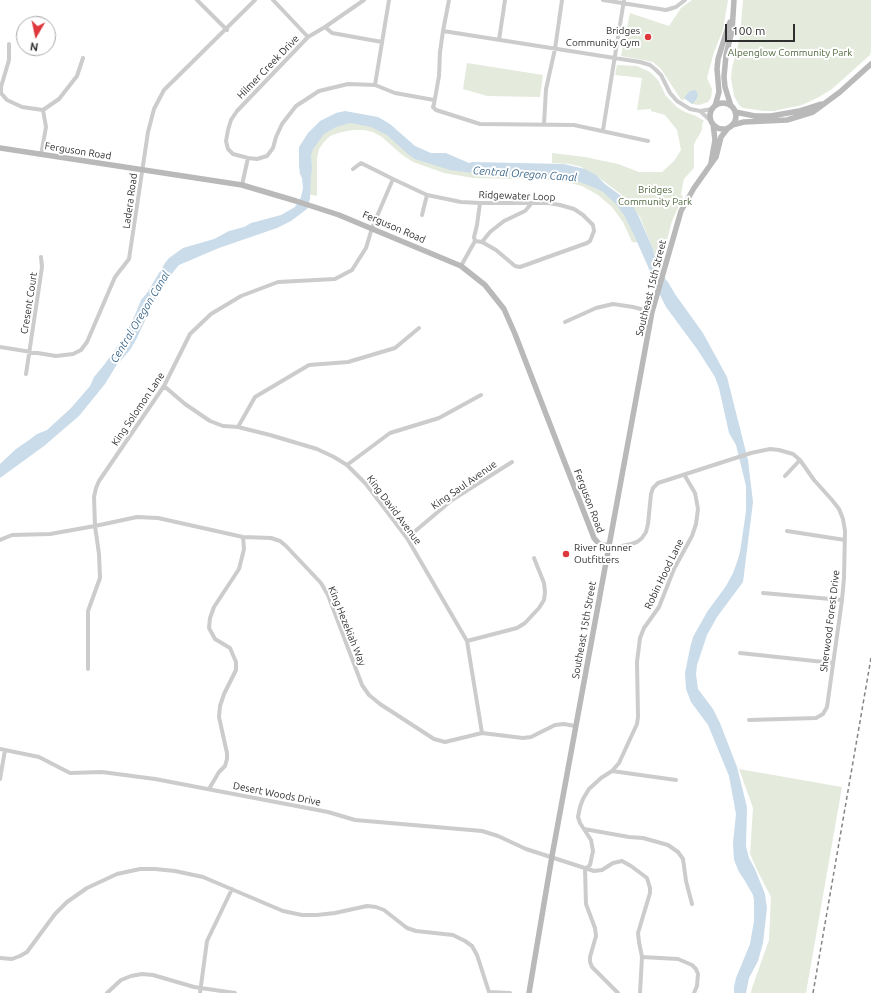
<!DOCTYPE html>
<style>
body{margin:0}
#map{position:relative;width:871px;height:993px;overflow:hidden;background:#fff;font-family:Ubuntu,sans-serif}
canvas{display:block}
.north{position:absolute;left:16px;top:16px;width:40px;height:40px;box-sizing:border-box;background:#fff;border:1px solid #acacac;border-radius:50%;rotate:189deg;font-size:11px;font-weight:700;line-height:16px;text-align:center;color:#2f2f2f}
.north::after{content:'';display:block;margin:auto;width:14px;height:18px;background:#de383d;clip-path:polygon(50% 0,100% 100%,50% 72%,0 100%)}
.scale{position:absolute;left:725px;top:24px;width:70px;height:18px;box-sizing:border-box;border:2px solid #2f2f2f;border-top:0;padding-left:5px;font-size:12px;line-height:14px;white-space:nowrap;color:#2f2f2f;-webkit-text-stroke:3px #fff;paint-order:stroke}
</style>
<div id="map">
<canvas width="871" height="993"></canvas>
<div class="north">N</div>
<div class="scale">100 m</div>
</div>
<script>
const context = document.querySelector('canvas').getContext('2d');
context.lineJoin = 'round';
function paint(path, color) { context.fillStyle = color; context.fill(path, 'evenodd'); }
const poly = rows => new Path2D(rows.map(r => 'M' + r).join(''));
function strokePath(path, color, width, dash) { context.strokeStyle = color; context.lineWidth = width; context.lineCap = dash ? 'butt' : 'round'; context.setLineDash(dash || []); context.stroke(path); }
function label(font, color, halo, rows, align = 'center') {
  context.font = font + ' Ubuntu,sans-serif'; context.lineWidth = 4; context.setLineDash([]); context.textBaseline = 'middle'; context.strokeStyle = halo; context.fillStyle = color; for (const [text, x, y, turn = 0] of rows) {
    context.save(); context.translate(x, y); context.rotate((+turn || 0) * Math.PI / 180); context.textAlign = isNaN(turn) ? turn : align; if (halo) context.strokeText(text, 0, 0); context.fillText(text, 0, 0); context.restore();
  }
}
paint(poly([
 [692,0,728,0,723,30,714,52,707,78,712,89,711,98,708,102,699,105,692,104,684,98,683,101,680,98,661,69,653,62,621,56,630,13,669,26,681,8],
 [743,0,871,0,871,51,870,55,832,89,819,97,802,105,774,111,764,111,743,108,739,105,734,96,731,78,732,68,740,37],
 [467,63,543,75,540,97,487,96,463,89],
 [617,65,637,66,650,72,658,80,666,96,678,108,685,112,696,116,704,121,702,124,702,130,694,144,694,168,684,179,681,194,683,197,672,221,660,267,640,217,622,195,598,177,581,167,570,164,552,163,552,153,585,157,618,164,639,172,662,172,674,161,681,150,677,130,665,115,651,111,651,109,637,110,642,78,615,75],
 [358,119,408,145,445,162,558,170,613,193,644,243,632,242,623,222,612,207,598,195,582,186,558,180,473,178,444,173,413,162,401,154,382,137,373,132,364,130,352,130,338,133,330,136,324,142,319,149,317,158,317,196,306,194,306,160,322,129],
 [739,769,842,787,806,993,751,993,752,988,769,940,771,897,758,872,750,854,753,808]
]), '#e4ebdd');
paint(poly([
 [696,90,698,95,696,100,692,104,684,98,690,91],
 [345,111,378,117,390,124,415,146,431,153,446,153,469,163,472,162,564,164,585,169,596,175,605,184,628,201,634,208,639,217,653,249,656,261,666,280,668,282,675,294,703,333,727,377,748,460,753,502,743,582,717,617,707,635,697,665,696,674,698,689,713,709,720,723,737,767,747,807,746,846,749,858,755,869,765,894,767,908,763,943,758,961,749,978,746,993,734,993,734,987,736,978,750,944,754,921,754,901,753,895,745,881,739,872,734,860,733,843,736,814,729,776,708,725,691,702,686,689,685,673,690,648,693,637,707,612,726,586,733,573,737,562,740,552,746,511,746,486,736,445,729,433,719,388,715,377,697,349,666,307,655,285,653,278,634,235,624,215,617,205,603,192,595,188,564,176,487,175,450,170,415,159,409,155,387,135,371,127,350,123,336,127,324,134,313,149,311,155,312,170,311,175,310,199,307,209,291,221,277,228,219,248,179,265,174,271,155,299,137,338,130,350,116,366,105,384,79,416,44,446,0,478,0,464,16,449,29,440,37,434,47,430,71,408,90,386,94,377,104,365,124,337,135,315,141,300,147,293,165,263,169,258,183,248,214,239,229,231,244,227,251,223,281,215,295,207,301,197,303,188,302,178,300,174,299,166,299,147,308,133,320,121,336,113]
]), '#cadcea');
strokePath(poly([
 [197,0,227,30],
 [273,0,308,37],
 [364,0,325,27,308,37,237,111,231,120,228,130,226,141,228,149,233,154,248,158,257,159,267,156,273,148,276,137,282,124,296,106,319,91,348,84,375,85,395,93,434,100],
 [449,0,443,31,440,52,439,76,434,104,433,107,436,110,480,124,574,125,648,141],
 [603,0,666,10,676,7,685,0],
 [325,27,332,33,382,42],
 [443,31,640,62,650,65,656,70,661,75,670,93,677,101,690,109,700,111,711,121],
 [499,40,505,0],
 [9,44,9,60,1,87,1,93,7,100,22,107,43,110,46,127,41,155],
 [375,85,389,0],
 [43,110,59,99,77,76,83,58],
 [700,111,712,109],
 [544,124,546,89,555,49,562,0],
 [603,130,624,0],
 [353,169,361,163,393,179],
 [242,185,248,158],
 [422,215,427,195],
 [482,242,490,232,504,221,525,211,531,204],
 [461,266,475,241,474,237,477,225,480,203],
 [565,322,596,308,613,304,633,307,652,312],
 [0,347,56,356,73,354,81,350,87,342,115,277,129,259,148,132,154,109,164,90,255,0],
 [26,374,42,267,41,257],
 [164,386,185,404,210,421,223,426,238,427,270,435,317,449,334,457,347,465,366,484,407,538,467,641,482,733],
 [238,427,255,397,309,365,348,362,395,348,419,328],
 [347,465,390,433,439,418,481,395],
 [785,476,800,460],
 [787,531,845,540],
 [407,538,452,500,512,462],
 [0,540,12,535,50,534,95,526,137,517,158,518,243,537,271,538,280,541,286,546,321,583,328,595,362,685,369,695,380,704,434,739,445,742,482,733,523,738,531,737,555,725,564,724,575,726],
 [608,546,617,547,631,544,637,542,642,538,646,532,648,524,651,494,653,488,658,483,751,453,770,449,779,450,793,454,800,460,814,480,832,500,839,509,843,519,845,531,844,578,842,600,827,707,823,714,816,718,749,720],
 [763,593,842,600],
 [467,641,517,628,525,623,539,608,544,600,545,592,544,583,534,558],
 [740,653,833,663],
 [88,669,88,611,100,578,99,554,95,526,94,497,96,488,99,481,164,386,190,334,211,314,241,296,278,282,335,279,352,270,366,248,372,228,393,179,427,195,461,202,480,203,548,203,560,205,574,209,583,215,593,225,594,231,590,241,587,243,520,267,515,266,496,250,482,242,475,241],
 [0,749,39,757,70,773,102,772,155,779,328,812,355,820,482,831,498,836,526,849,594,871,602,870,613,863,622,861,631,866,647,878,650,888,650,893,638,933,639,942,642,957,640,993],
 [612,771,676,780],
 [0,779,5,750],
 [209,789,219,772,225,766,227,759,227,753,219,717,220,706,224,694,236,670,236,662,230,648,215,639,209,628,210,618,214,607,239,569,244,549,243,537],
 [584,829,629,837,643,838,668,845,678,852,683,859,686,881,692,904],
 [642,957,678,959,692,965,696,969,698,974,697,986,694,993],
 [0,958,12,959,20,956,27,952,55,914,67,902,87,888,117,874,140,869,155,869,175,871,203,877,283,911,302,915,317,915,335,913,367,906,376,907,384,910,407,928,416,931,453,935,465,941,472,946,477,955,489,992],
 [489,992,510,993],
 [107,993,121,980,131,976,142,974,153,975,194,987,235,993],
 [200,993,207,941,232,889],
 [618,993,592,967,590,962,590,957,596,936,595,928,586,904,585,869,590,865,593,851,591,840,580,823,578,817,580,807,583,799,589,789,601,778,612,771,619,763,637,724,638,717,637,662,640,638,644,628,659,607,674,569,692,536,696,524,698,509,695,493,685,476]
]), '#ccc', 4);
strokePath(poly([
 '710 116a13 13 0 1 1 26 0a13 13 0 1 1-26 0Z',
 [715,106,719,92,717,69,718,59,727,30,730,22],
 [731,106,725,87,724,77,726,55,732,31,734,0],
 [735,112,755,116,771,116,799,111,821,104],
 [732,125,744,122,787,120,813,112,840,92,871,64],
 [0,148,242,185,296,201,339,215,461,266,485,285,504,309,515,334,594,538,599,544,608,546],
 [711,163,715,140,713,124],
 [529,993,552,856,652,312,681,211,694,188,716,157,721,137,728,128]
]), '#b9b9b9', 5.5);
strokePath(poly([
 [813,993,871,658]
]), '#848484', 1.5, [4, 3]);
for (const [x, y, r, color] of [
 [648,37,4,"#de383d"],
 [566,554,4,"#de383d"]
]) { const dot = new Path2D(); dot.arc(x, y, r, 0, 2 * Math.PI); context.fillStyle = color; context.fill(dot); strokePath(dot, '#fff', 1.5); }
label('10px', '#2f2f2f', '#fff', [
 ["Bridges",640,31],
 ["Community Gym",640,43],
 ["River Runner",574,548,"left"],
 ["Outfitters",574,560,"left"]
], 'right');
label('10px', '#50693e', '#fff', [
 ["Alpenglow Community Park",790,53],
 ["Bridges",655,190],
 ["Community Park",655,202]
]);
label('10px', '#2f2f2f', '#fff', [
 ["Hilmer Creek Drive",268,67,-46],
 ["Ferguson Road",78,151,9],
 ["Ridgewater Loop",517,196,2],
 ["Ladera Road",130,201,-82],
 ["Ferguson Road",394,227,23],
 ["Southeast 15th Street",651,288,-76],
 ["Cresent Court",29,303,-81],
 ["King Solomon Lane",138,409,-56],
 ["King Saul Avenue",464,485,-35],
 ["Ferguson Road",589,501,69],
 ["King David Avenue",394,510,53],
 ["Robin Hood Lane",664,574,-64],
 ["Sherwood Forest Drive",830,621,-83],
 ["King Hezekiah Way",347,626,68],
 ["Southeast 15th Street",584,630,-80],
 ["Desert Woods Drive",277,794,11]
]);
label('italic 11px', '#406c8d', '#fff', [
 ["Central Oregon Canal",525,174,4],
 ["Central Oregon Canal",140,317,-59]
]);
</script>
